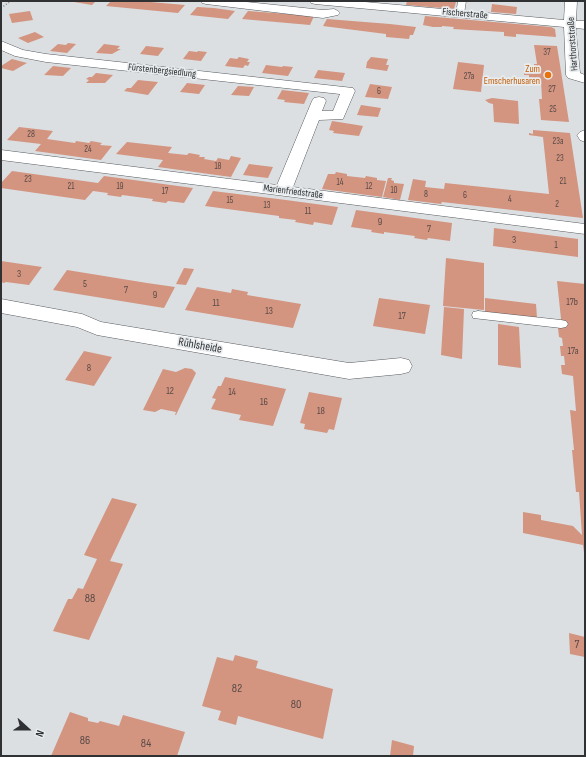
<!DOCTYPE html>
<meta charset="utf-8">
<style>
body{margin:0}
#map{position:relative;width:586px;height:757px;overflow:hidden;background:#dbdfe2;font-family:"Sofia Sans Condensed",sans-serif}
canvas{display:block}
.frame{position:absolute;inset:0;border:2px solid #2f3132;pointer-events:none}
.north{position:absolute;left:8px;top:709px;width:40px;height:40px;-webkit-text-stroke:3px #e8ecef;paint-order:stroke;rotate:111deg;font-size:11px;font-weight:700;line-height:16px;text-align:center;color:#2f3132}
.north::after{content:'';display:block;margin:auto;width:14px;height:18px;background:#2f3132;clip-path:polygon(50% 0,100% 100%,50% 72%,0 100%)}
</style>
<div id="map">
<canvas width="586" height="757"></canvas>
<div class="frame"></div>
<div class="north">N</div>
</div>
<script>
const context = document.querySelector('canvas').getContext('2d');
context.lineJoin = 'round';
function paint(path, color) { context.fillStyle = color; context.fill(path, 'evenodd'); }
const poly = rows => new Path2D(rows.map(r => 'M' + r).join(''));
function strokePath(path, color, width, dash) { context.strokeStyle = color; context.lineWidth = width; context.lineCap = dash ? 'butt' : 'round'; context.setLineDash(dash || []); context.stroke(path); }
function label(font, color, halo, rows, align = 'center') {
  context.font = font + ' "Sofia Sans Condensed",sans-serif'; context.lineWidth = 3.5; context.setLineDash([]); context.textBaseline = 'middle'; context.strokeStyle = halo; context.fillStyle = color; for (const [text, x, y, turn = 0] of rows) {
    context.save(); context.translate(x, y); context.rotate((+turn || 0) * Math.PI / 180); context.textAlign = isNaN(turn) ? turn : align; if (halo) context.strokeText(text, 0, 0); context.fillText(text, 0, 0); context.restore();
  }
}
paint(poly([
 [68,1,96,1,92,5],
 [111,1,139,1,185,5,178,13,106,6],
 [407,1,454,1,456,2,454,9,406,5],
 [492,4,517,7,516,14,491,12],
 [197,7,214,8,235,11,228,19,190,15],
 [30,11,33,20,12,23,9,14],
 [248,11,314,16,310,25,242,19],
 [425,16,551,27,555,29,556,37,516,34,516,37,504,36,504,32,453,29,454,27,442,26,442,27,433,27,423,25],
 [327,19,390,24,416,27,413,35,410,35,409,39,386,37,386,34,323,26],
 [35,32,44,37,28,43,18,38],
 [68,43,76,44,67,53,50,51,58,44,66,45],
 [104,44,120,46,117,49,121,49,112,54,96,53],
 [534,45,557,46,569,122,541,120,539,99,542,99,541,81,529,80,529,75,524,75,524,73,528,72,528,68,534,68,534,64,537,64],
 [146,46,164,48,158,56,140,54],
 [189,51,197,52,198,51,207,52,201,61,183,59],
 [239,57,249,59,247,62,250,62,248,66,245,65,243,68,225,66,230,58,237,59],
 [371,57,388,59,386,65,389,65,387,71,366,68,367,62],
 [12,59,27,63,13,71,1,68,1,66],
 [458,62,484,65,481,92,453,89],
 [266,65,282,67,283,66,293,67,288,76,262,73],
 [53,66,71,68,63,76,44,75],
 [318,70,345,73,342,81,314,78],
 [96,73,113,75,105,83,86,83,89,80,86,79,89,77,92,77],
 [138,80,158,82,148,95,124,91,127,88,131,88],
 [187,83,205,85,199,94,180,92],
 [370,84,392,87,388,99,365,97],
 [238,86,254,87,249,96,231,95],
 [282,90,309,93,304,104,284,102,285,100,277,99],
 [492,98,518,101,519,124,494,122,493,104,489,103,485,100],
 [361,105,381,108,378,117,357,115],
 [332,121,351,124,363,126,359,136,333,133,334,131,329,130],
 [19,127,53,131,47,139,75,143,76,141,89,143,91,141,102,143,100,145,112,146,101,160,35,151,41,144,7,140],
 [533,130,570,133,583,218,442,202,441,204,408,200,413,179,426,181,425,187,444,189,445,183,549,194,543,137,529,135,529,133,533,134],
 [127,142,172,147,168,153,187,155,189,153,200,155,199,157,205,157,204,159,216,161,218,158,229,160,231,156,241,158,231,177,158,167,163,160,116,154],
 [249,164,273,167,268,178,243,175],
 [12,171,98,183,104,176,193,188,184,203,168,201,166,203,152,201,153,199,122,195,121,197,107,195,108,193,93,191,85,200,1,188,1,183],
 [336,172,347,174,347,176,365,178,366,176,377,178,377,180,386,181,382,197,322,189,328,174,335,174],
 [388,178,392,178,391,180,394,181,394,183,404,184,400,200,383,197],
 [213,191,286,200,338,207,332,225,314,222,313,225,295,222,296,220,279,218,279,216,205,206],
 [356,210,452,223,450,241,428,238,427,240,414,238,415,236,384,232,384,234,371,232,372,230,351,227],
 [494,228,578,239,578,257,493,246],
 [446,258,484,263,484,310,443,306],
 [1,261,42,267,29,285,6,282,4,283,1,282],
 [184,268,194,269,186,285,176,284],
 [67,270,147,283,175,287,164,308,53,290],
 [557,281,585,284,585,560,583,545,523,533,523,512,541,515,541,520,573,526,582,535,579,492,576,492,572,450,574,450,570,410,576,411,573,376,562,374,561,365,565,365,564,356,561,356,560,346,563,346,562,338,559,337,558,328,562,328],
 [197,287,231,293,232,289,248,292,247,295,301,304,293,328,185,310],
 [379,298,430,305,425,334,373,326],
 [485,298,536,304,537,318,485,312],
 [444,307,464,309,462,359,441,355],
 [498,324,519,327,521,368,498,365],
 [84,351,112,357,94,386,65,380],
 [185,368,192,369,196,373,176,415,175,415,176,412,161,409,155,412,143,410,163,369,176,372],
 [225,377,286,389,273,426,239,420,241,415,211,409,216,399,212,398,218,386,221,386],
 [309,392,342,398,334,430,329,429,327,433,304,429,305,424,300,423],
 [112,498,137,504,110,561,123,564,89,640,53,631,68,599,72,599,78,588,83,589,97,559,84,555],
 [569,633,585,637,585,657,570,654],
 [235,655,258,661,256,668,333,689,323,739,238,716,236,725,218,720,221,711,202,706,217,657,233,661],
 [70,712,88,718,88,721,98,723,100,721,119,726,123,715,185,732,177,756,51,756],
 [392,740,414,746,413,756,390,756]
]), '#d39480');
const service = poly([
 [458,1,466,1,464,14,460,16,456,14,458,1],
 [478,311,561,320,566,321,568,324,566,327,561,328,473,318,472,315,473,312,478,311]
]);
const minor = poly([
 [200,1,237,1,323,10,334,9,338,11,340,13,338,15,323,18,206,4,202,3,200,1],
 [309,1,354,1,564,20,565,1,577,1,576,21,585,21,585,29,576,28,576,33,580,73,585,75,585,83,568,78,566,75,564,27,315,4,311,3,309,1],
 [1,41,23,50,46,54,353,88,355,91,343,119,319,120,293,187,585,224,585,234,1,160,1,150,277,185,312,101,314,98,319,97,324,98,326,101,322,111,333,111,340,94,46,62,15,56,1,50,1,41],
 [585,130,585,142,580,140,577,135,580,132,585,130],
 [1,299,82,314,101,322,349,363,401,358,409,360,412,366,409,372,401,374,349,379,97,335,77,327,1,313,1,299]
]);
strokePath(service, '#585b5e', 1);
strokePath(minor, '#585b5e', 1);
strokePath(poly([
 [1,8,11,1]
]), '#8d9092', 1.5, [1, 2]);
paint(service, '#fff');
paint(minor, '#fff');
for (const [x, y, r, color] of [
 [548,75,4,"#e8710a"]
]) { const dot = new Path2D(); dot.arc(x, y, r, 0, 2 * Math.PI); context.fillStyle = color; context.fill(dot); strokePath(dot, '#e8ecef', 1.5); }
label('9px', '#584a46', null, [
 ["37",547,53],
 ["27a",469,77],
 ["27",552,90],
 ["6",379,92],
 ["25",553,110],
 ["28",31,135],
 ["23a",558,142],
 ["24",88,150],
 ["23",560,159],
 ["18",218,167],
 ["23",28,180],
 ["21",563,182],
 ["14",340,183],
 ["21",71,187],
 ["19",120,187],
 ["12",369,187],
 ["10",394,191],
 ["17",165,192],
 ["8",426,195],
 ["6",465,196],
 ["4",510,200],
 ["15",230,201],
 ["2",557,205],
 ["13",267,206],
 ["11",308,212]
]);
label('10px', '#2f3132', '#e8ecef', [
 ["Fischerstraße",465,14,5],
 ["Harthorststraße",573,44,-94],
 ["Fürstenbergsiedlung",162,71,6],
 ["Marienfriedstraße",293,192,7]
]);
label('10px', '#c56008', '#e8ecef', [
 ["Zum",540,69],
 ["Emscherhusaren",540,81]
], 'right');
label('10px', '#584a46', null, [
 ["9",380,222],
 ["7",429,229],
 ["3",514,240],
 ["1",556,245],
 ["3",19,274],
 ["5",85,284],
 ["7",126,290],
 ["9",155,295],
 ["17b",572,302],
 ["11",216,303],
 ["13",269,311],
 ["17",402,316],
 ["17a",573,351],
 ["8",89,368],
 ["12",170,391],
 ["14",232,392],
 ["16",264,402],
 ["18",321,411]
]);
label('12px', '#2f3132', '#e8ecef', [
 ["Rühlsheide",200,346,10]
]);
label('12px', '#584a46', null, [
 ["88",90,599],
 ["7",577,645],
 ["82",237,689],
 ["80",296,705],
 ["86",85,741],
 ["84",146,744]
]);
</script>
